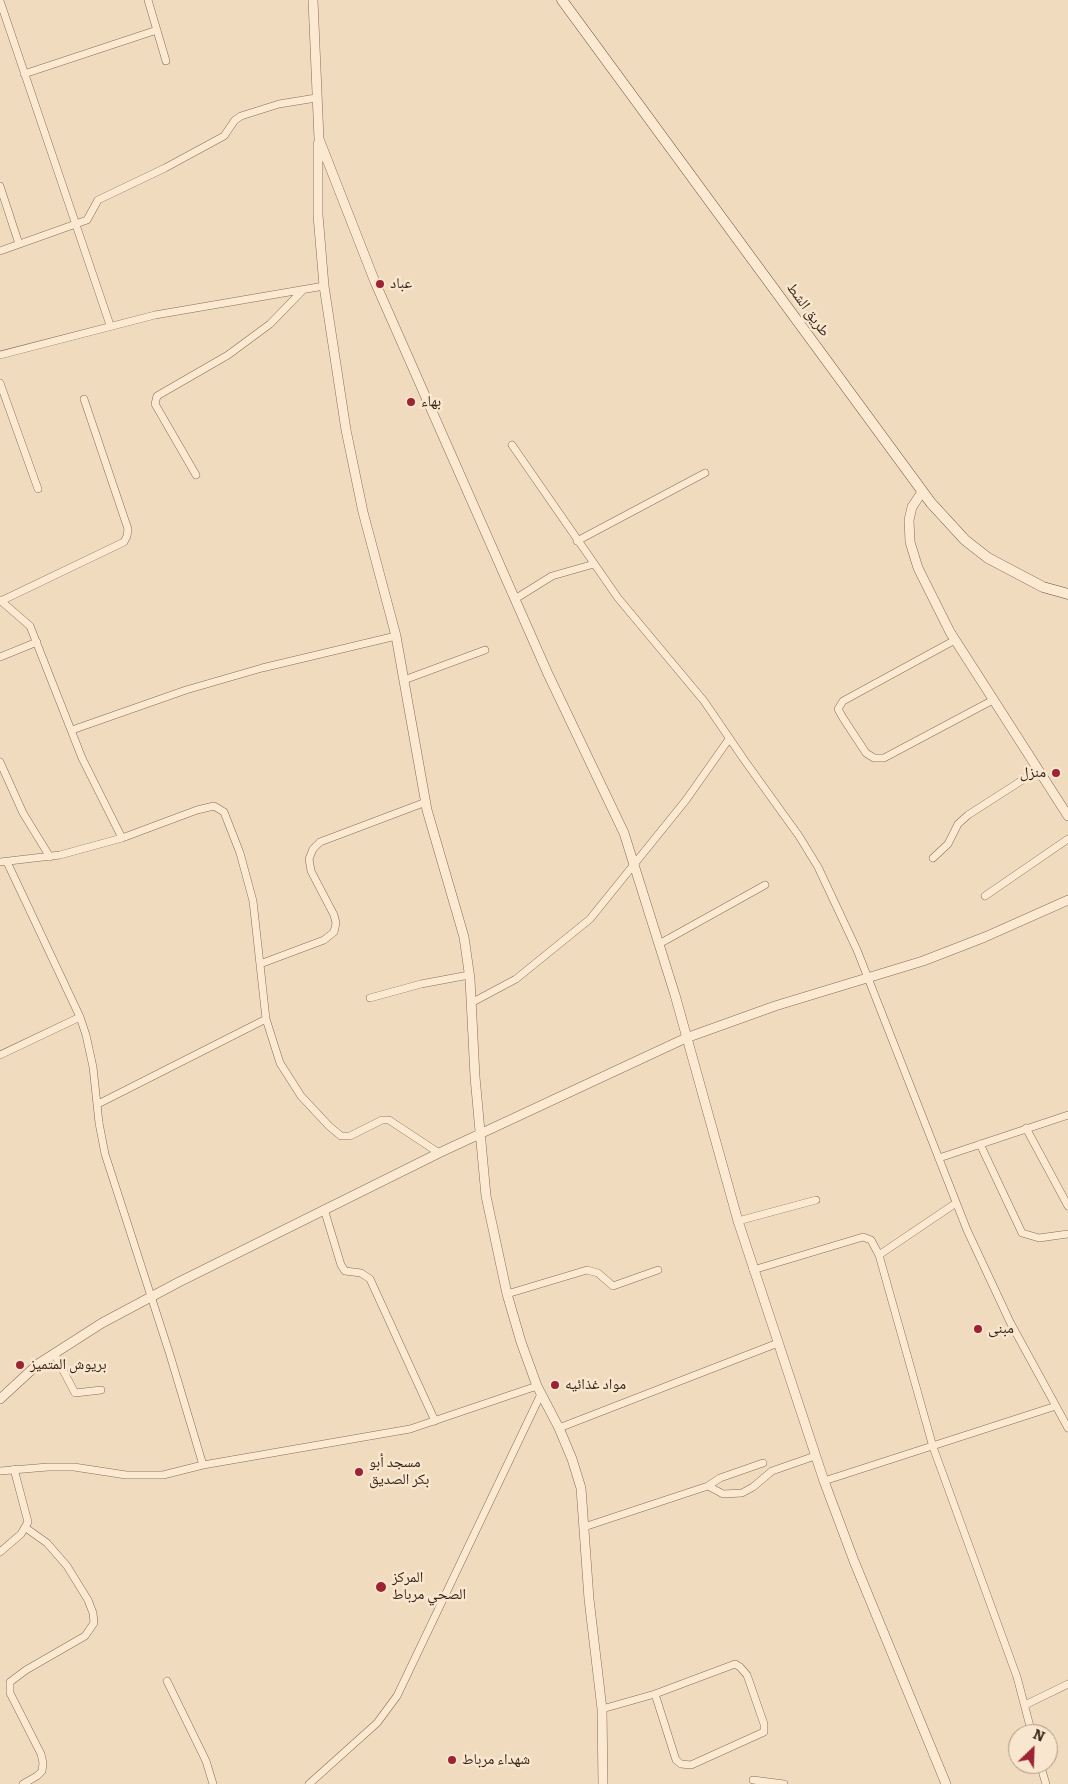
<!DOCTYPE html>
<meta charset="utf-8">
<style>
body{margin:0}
#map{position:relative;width:1068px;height:1784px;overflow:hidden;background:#f1dbbe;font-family:Bitter,serif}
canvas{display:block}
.north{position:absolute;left:1008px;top:1724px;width:50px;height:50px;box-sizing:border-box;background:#f8e6ce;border:1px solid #ab9986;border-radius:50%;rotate:24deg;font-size:14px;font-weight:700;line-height:20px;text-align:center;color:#38261b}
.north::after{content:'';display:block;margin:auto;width:18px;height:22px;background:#9d2233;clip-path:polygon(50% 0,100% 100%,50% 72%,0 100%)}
</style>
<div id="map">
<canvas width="1068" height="1784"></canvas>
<div class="north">N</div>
</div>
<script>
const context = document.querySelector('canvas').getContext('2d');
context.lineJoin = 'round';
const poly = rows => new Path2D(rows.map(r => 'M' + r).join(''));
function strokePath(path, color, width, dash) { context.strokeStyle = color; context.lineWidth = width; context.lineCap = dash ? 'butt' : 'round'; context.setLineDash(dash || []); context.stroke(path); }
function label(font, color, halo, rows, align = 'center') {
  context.font = font + ' Bitter,"Noto Naskh Arabic",serif'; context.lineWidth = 5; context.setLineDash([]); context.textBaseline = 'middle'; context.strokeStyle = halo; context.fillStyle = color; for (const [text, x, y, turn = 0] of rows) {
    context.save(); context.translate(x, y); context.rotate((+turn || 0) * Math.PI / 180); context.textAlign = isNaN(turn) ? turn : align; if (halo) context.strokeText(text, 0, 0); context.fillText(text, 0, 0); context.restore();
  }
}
const minor = poly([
 [148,0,166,61],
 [0,1,110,325],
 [24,74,157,30],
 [0,186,19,244],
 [0,251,87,220,98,200,165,168,224,136,235,120,241,116,279,104,316,98],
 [0,355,155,315,324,286],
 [0,383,38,489],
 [512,445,618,598,704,701,745,761,799,836,818,867,857,950,967,1230,1010,1322,1068,1428],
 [196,475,155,404,157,396,228,355,270,324,303,290],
 [577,541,705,473],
 [515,599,552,576,594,564],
 [0,600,30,626,82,758,122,838,197,810,214,806,224,812,240,853,253,901,266,1019,280,1063,301,1096,329,1126,341,1136,350,1136,382,1120,389,1120,439,1153],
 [1,601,124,542,127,536,128,529,84,399],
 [955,640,843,701,838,709,843,718,866,753,874,758,884,758,993,700],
 [0,657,37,642],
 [404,680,485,650],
 [72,730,186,690,262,668,396,636],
 [0,762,23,813,50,857],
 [933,858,948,844,958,824,968,815,1038,770],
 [0,862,60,855,122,838],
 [7,862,80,1017,86,1035,93,1067,99,1123,105,1154,170,1355,203,1465],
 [985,896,1068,839],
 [659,944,765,885],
 [260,964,324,940,334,932,336,923,334,915,311,871,309,859,313,849,320,842,426,802],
 [370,998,421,984,469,975],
 [471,1003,516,979,590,919,686,800,729,739],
 [0,1055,80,1017],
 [98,1104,266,1019],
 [1026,1128,1068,1206],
 [980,1144,1022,1233,1039,1238,1068,1234],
 [939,1158,1068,1115],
 [956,1203,879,1255,933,1447,1017,1677,1032,1734],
 [324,1209,341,1265,345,1271,361,1273,370,1279,435,1421],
 [738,1221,816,1200],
 [753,1270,863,1237,871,1240,879,1255],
 [507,1294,587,1270,598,1273,613,1286,658,1270],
 [54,1353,75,1393,101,1390],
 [559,1428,778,1343],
 [0,1471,48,1467,74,1467,126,1475,163,1475,203,1465,410,1429,537,1386],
 [824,1481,1056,1406],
 [708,1486,720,1478,763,1463],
 [584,1527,708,1486,723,1494,742,1493,753,1487,772,1471,815,1456],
 [0,1552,21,1534,28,1522,14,1469],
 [167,1681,206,1761,213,1784],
 [1025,1705,1068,1684],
 [602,1709,655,1694,735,1664,740,1667,747,1675,764,1724,764,1732,691,1765,681,1764,676,1760,655,1694],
 [1040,1764,1046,1784],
 [753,1780,784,1784],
 [23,1784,37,1776,42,1771,43,1763,41,1754,10,1693,10,1682,26,1670,85,1636,94,1623,93,1613,88,1600,67,1566,47,1543,26,1528],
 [309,1784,377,1723,397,1696,541,1394]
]);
const tertiary = poly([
 [313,0,319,139,375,282,548,674,624,833,675,995,738,1221,824,1481,854,1561,946,1784],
 [318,144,318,215,324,286,346,430,363,512,396,636,427,810,464,937,470,979,475,1077,486,1196,507,1294,521,1342,537,1386,559,1428,572,1459,581,1488,589,1599,602,1709,603,1784],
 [922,492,912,507,909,520,910,542,918,568,950,632,1068,816],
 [0,1399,38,1364,102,1323,179,1282,439,1153,686,1038,775,1006,923,961,985,937,1068,900]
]);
const secondary = poly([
 [562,0,931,503,965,540,988,558,1043,587,1068,594]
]);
strokePath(minor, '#8a6b56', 8);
strokePath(tertiary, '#8a6b56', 10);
strokePath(secondary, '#6c4c39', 11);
strokePath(minor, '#fbe9d2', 7);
strokePath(tertiary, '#fbe9d2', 9);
strokePath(secondary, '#fbe9d2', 10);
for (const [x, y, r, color] of [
 [380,284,5,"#9d2233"],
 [411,402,5,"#9d2233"],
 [1056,773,5,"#9d2233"],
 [978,1329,5,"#9d2233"],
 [20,1365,5,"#9d2233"],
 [555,1385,5,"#9d2233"],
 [359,1472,5,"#9d2233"],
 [381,1587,6,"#9d2233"],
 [452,1760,5,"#9d2233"]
]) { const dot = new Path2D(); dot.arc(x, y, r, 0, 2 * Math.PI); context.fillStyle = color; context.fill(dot); strokePath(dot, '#f8e6ce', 2); }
label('15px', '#38261b', '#f8e6ce', [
 ["عباد",390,284],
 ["بهاء",421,402],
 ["منزل",1046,773,"right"],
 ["مبنى",988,1329],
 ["بريوش المتميز",30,1365],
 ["مواد غذائيه",565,1385],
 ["مسجد أبو",369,1463],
 ["بكر الصديق",369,1480],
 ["المركز",392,1578],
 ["الصحي مرباط",392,1595],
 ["شهداء مرباط",462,1760]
], 'left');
label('15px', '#38261b', '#f8e6ce', [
 ["طريق الشط",808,310,54]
]);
</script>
